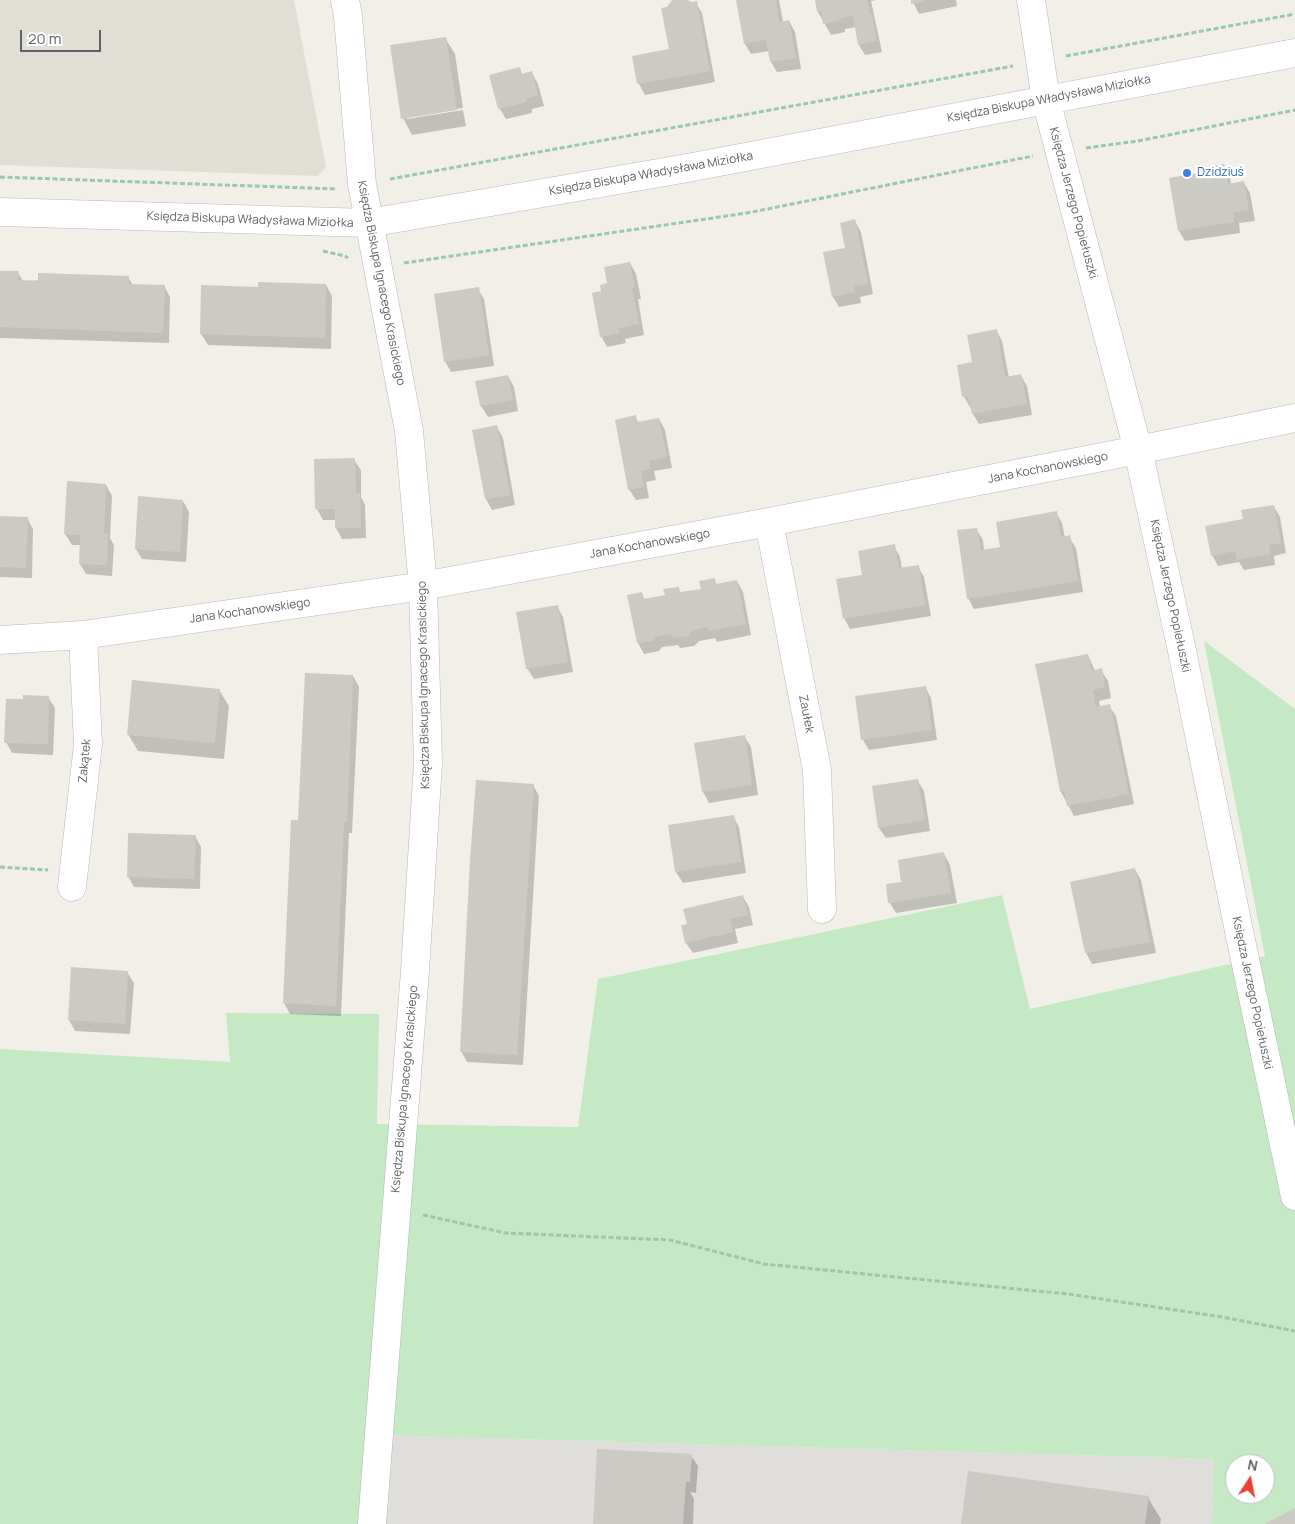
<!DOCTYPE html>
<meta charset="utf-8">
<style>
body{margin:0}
#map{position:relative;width:1295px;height:1524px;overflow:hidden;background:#f1efe8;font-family:Manrope,sans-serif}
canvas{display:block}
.north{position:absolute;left:1225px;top:1454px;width:50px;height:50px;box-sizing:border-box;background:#fff;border:1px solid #bfc1c3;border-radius:50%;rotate:11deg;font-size:14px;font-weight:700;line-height:20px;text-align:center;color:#5f6368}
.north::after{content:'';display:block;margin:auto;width:18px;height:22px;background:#ea4335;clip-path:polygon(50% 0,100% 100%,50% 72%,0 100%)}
.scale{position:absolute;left:20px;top:30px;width:81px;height:22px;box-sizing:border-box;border:2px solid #5f6368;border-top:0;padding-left:6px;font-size:15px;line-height:18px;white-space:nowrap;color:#5f6368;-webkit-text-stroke:4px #fff;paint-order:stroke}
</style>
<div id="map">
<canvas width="1295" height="1524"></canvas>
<div class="north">N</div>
<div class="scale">20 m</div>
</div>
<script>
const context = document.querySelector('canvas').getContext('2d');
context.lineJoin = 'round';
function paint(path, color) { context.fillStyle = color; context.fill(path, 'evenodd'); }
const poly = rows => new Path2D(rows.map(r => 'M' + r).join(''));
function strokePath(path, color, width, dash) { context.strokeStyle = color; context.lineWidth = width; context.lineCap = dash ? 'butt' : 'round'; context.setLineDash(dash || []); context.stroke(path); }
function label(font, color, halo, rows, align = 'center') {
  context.font = font + ' Manrope,sans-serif'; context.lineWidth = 4.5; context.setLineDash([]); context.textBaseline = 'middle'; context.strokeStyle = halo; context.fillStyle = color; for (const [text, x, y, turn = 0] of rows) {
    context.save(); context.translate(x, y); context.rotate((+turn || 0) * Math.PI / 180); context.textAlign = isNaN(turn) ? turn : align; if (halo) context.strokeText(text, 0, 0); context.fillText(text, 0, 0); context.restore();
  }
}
paint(poly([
 [378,1435,1215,1459,1212,1524,372,1524]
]), '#e0deda');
paint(poly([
 [0,0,294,0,326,167,318,176,0,165]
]), '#e1ded6');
paint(poly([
 [1204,641,1295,709,1295,1524,1212,1524,1214,1459,378,1435,372,1524,0,1524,0,1049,230,1062,226,1013,379,1014,377,1124,578,1127,598,979,1002,895,1030,1009,1265,956],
 [1235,1464,1265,1464,1265,1494,1235,1494]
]), '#c5e8c5');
paint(poly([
 [677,0,686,0,691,4,696,3,702,13,715,82,645,95,639,84,633,57,671,50,668,8],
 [738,0,779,0,783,22,789,21,795,32,801,69,777,72,771,62,769,51,751,54,745,44],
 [816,0,876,0,871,1,882,52,865,55,859,45,856,27,845,29,845,32,831,35,818,12],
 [912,0,956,0,957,6,919,14],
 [445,38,455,54,463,108,407,116,407,119,463,110,466,126,412,135,403,118],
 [519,68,523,75,532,73,538,84,544,106,532,109,532,113,506,119,500,109,491,76],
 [1224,166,1230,176,1231,185,1244,183,1250,193,1255,221,1239,223,1240,233,1185,241,1179,231,1206,173],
 [855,221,861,232,873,294,860,297,861,303,839,307,833,297],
 [630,263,636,274,641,299,638,299,644,335,625,339,626,343,607,347,601,336,608,284],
 [18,273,23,281,128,277,133,285,164,286,170,297,169,343,0,338,0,280],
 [326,285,332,296,331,349,208,345,201,334,203,286,259,288],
 [478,289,484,299,494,366,451,372,445,361],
 [996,330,1002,341,1009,378,1021,376,1027,386,1032,415,979,424,973,414,972,407,970,407,964,397],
 [508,376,514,387,518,411,488,417,481,406,477,382],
 [635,417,639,423,659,419,665,430,672,468,654,471,656,480,646,482,649,498,636,500,629,489],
 [497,427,503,438,515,505,492,510,486,499,474,431],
 [354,460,361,470,361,497,365,505,366,538,342,539,336,528,336,520,323,520,317,509,316,461],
 [106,485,112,496,110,538,114,545,112,576,86,574,80,564,81,545,72,545,65,534],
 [183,501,189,512,186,562,142,559,136,549],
 [1274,507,1280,517,1286,553,1274,556,1275,565,1244,570,1239,562,1218,566,1212,555,1244,520],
 [1056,512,1062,523,1065,538,1069,537,1076,548,1083,592,974,609,968,598,976,529,983,540,984,551,1002,548],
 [0,517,27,518,33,529,32,578,0,577],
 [894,546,900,557,902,569,918,567,924,577,931,616,850,629,844,618,863,576],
 [714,580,717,585,737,581,743,592,751,635,717,642,715,638,699,641,694,646,680,648,678,645,662,647,659,651,644,654,638,643,642,594,645,600,667,596,678,588,681,594,702,590],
 [557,606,563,617,573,672,534,679,527,668],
 [1088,655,1095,671,1101,670,1108,681,1111,698,1099,701,1100,707,1109,706,1116,716,1134,804,1074,816,1061,792,1036,665],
 [353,676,359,687,352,833,349,833,341,1016,290,1014,284,1003,299,822],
 [925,687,931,698,937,740,869,750,863,740],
 [219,690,229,706,224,759,138,751,128,734],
 [48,697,55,708,53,755,12,753,6,742,24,701],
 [744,736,751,747,758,795,709,803,703,792],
 [917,780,924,791,930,831,886,838,879,828],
 [533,785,539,796,523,1065,467,1062,461,1051],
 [733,816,739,827,746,873,683,883,676,872,669,826],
 [195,836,201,847,200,889,134,887,128,876],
 [944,854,950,865,957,903,896,913,890,903,903,883],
 [1135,870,1141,880,1156,953,1092,964,1086,953],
 [743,897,749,907,753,925,735,929,738,943,693,953,686,943,688,925],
 [127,972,134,983,130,1034,75,1031,69,1020],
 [691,1456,698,1466,696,1493,690,1492,694,1499,693,1524,594,1524],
 [1148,1498,1161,1519,1160,1524,962,1524]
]), '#0003');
paint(poly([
 [672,0,688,0,691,2,697,1,710,71,637,84,632,56,669,49,661,8,667,7],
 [736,0,776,0,779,22,789,20,796,58,770,62,766,40,744,44],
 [815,0,867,0,870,14,872,14,877,41,858,45,853,16,839,19,840,21,823,24,821,11,817,12],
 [911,0,924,0,924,1,911,4],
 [446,37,457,110,401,119,390,45],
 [520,67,522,74,532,71,538,95,526,99,527,102,498,109,489,75],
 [1224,164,1228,184,1244,181,1249,210,1233,213,1234,222,1178,231,1169,178,1205,172,1204,168],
 [855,219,868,284,854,286,855,292,832,297,823,252,845,248,840,223],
 [630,262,635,288,632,288,639,324,619,328,620,333,600,337,592,293,601,291,600,285,607,283,604,267],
 [0,271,19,271,18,280,38,281,38,273,129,276,129,284,165,285,163,333,0,327],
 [258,282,326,284,325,338,200,334,201,285,258,287],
 [479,287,489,355,444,362,434,294],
 [997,329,1005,377,1021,374,1027,404,972,414,968,396,962,397,957,365,972,362,967,335],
 [508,375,513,400,480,406,475,381],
 [636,415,637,422,659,418,667,457,649,461,651,469,641,471,644,487,628,490,615,420],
 [497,425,510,495,485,499,472,430],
 [355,458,356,493,360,493,361,528,335,528,335,509,315,509,314,459],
 [67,481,106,484,104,533,108,533,107,565,79,564,80,535,64,534],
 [138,496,183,500,180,552,135,549],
 [1274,505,1281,543,1269,545,1270,554,1237,560,1235,551,1211,556,1205,526,1243,519,1241,510],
 [1057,511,1061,537,1070,535,1078,581,967,599,957,530,977,528,981,550,1000,547,996,522],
 [0,516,28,517,26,568,0,567],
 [895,544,899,568,919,565,925,605,843,619,836,579,862,575,858,551],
 [715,578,716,584,737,580,746,624,709,631,708,627,693,630,688,636,673,638,672,634,656,637,653,641,637,643,627,595,642,592,644,599,665,595,663,589,679,587,680,592,701,589,699,581],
 [558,605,568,662,526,669,516,612],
 [1088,654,1092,671,1102,668,1105,687,1093,690,1096,707,1110,704,1129,794,1067,806,1064,791,1060,792,1049,732,1035,664],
 [305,673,353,675,347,822,344,822,336,1006,283,1003,291,820,298,820],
 [132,680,220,689,215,743,127,735],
 [926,686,932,730,861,740,855,696],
 [23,695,49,696,48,744,4,743,6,699,23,699],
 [745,735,752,785,702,792,694,743],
 [918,779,925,820,878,828,872,786],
 [476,780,534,784,517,1055,460,1052,470,860],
 [734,815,741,862,675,872,668,825],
 [128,833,196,835,194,879,127,877],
 [944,852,951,893,888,903,886,884,901,882,898,860],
 [1135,868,1150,942,1085,953,1070,882],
 [743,895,748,915,730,919,733,932,685,943,681,925,687,924,683,909],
 [71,967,128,971,125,1024,68,1020],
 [597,1449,692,1454,690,1482,686,1482,683,1524,593,1524],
 [968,1471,1149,1496,1145,1524,961,1524],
 [1295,1508,1295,1524,1265,1524]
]), '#cccac5');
const street = poly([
 [345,0,348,16,362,184,409,431,423,586,428,763,415,971,372,1524],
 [1031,0,1046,100,1138,450,1181,646,1239,931,1295,1196],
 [0,212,369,223,682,169,1295,53],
 [769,522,817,770,822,909],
 [0,640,83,635,423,586,769,522,1138,450,1295,418],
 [72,887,88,744,83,635]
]);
strokePath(street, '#b5b8bc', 29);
strokePath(poly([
 [1066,56,1295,14],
 [1086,148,1138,141,1295,110],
 [0,177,337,189],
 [390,179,1013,66],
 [323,251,345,256,348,258],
 [404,263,747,213,1033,156],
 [0,867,48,870],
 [423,1215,506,1233,670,1240,764,1264,1068,1294,1222,1317,1295,1331]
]), '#9cc7a9', 3, [5, 2.5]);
strokePath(street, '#fff', 28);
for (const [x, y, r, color] of [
 [1187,173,5,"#3f7fe0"]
]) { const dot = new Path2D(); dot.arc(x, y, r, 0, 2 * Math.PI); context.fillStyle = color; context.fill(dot); strokePath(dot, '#fff', 2); }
label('12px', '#5f6368', '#fff', [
 ["Księdza Biskupa Władysława Miziołka",1049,99,-11],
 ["Księdza Biskupa Władysława Miziołka",651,174,-10],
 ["Księdza Jerzego Popiełuszki",1073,203,75],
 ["Księdza Biskupa Władysława Miziołka",250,220,2],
 ["Księdza Biskupa Ignacego Krasickiego",381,283,79],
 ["Jana Kochanowskiego",1048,468,-11],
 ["Jana Kochanowskiego",650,544,-10],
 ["Księdza Jerzego Popiełuszki",1170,596,78],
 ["Jana Kochanowskiego",250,611,-8],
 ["Księdza Biskupa Ignacego Krasickiego",424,685,-91],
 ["Zaułek",806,714,79],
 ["Zakątek",85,761,-85],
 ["Księdza Jerzego Popiełuszki",1252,993,78],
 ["Księdza Biskupa Ignacego Krasickiego",405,1089,-85]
]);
label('12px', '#366cbe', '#fff', [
 ["Dzidziuś",1197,173]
], 'left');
</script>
